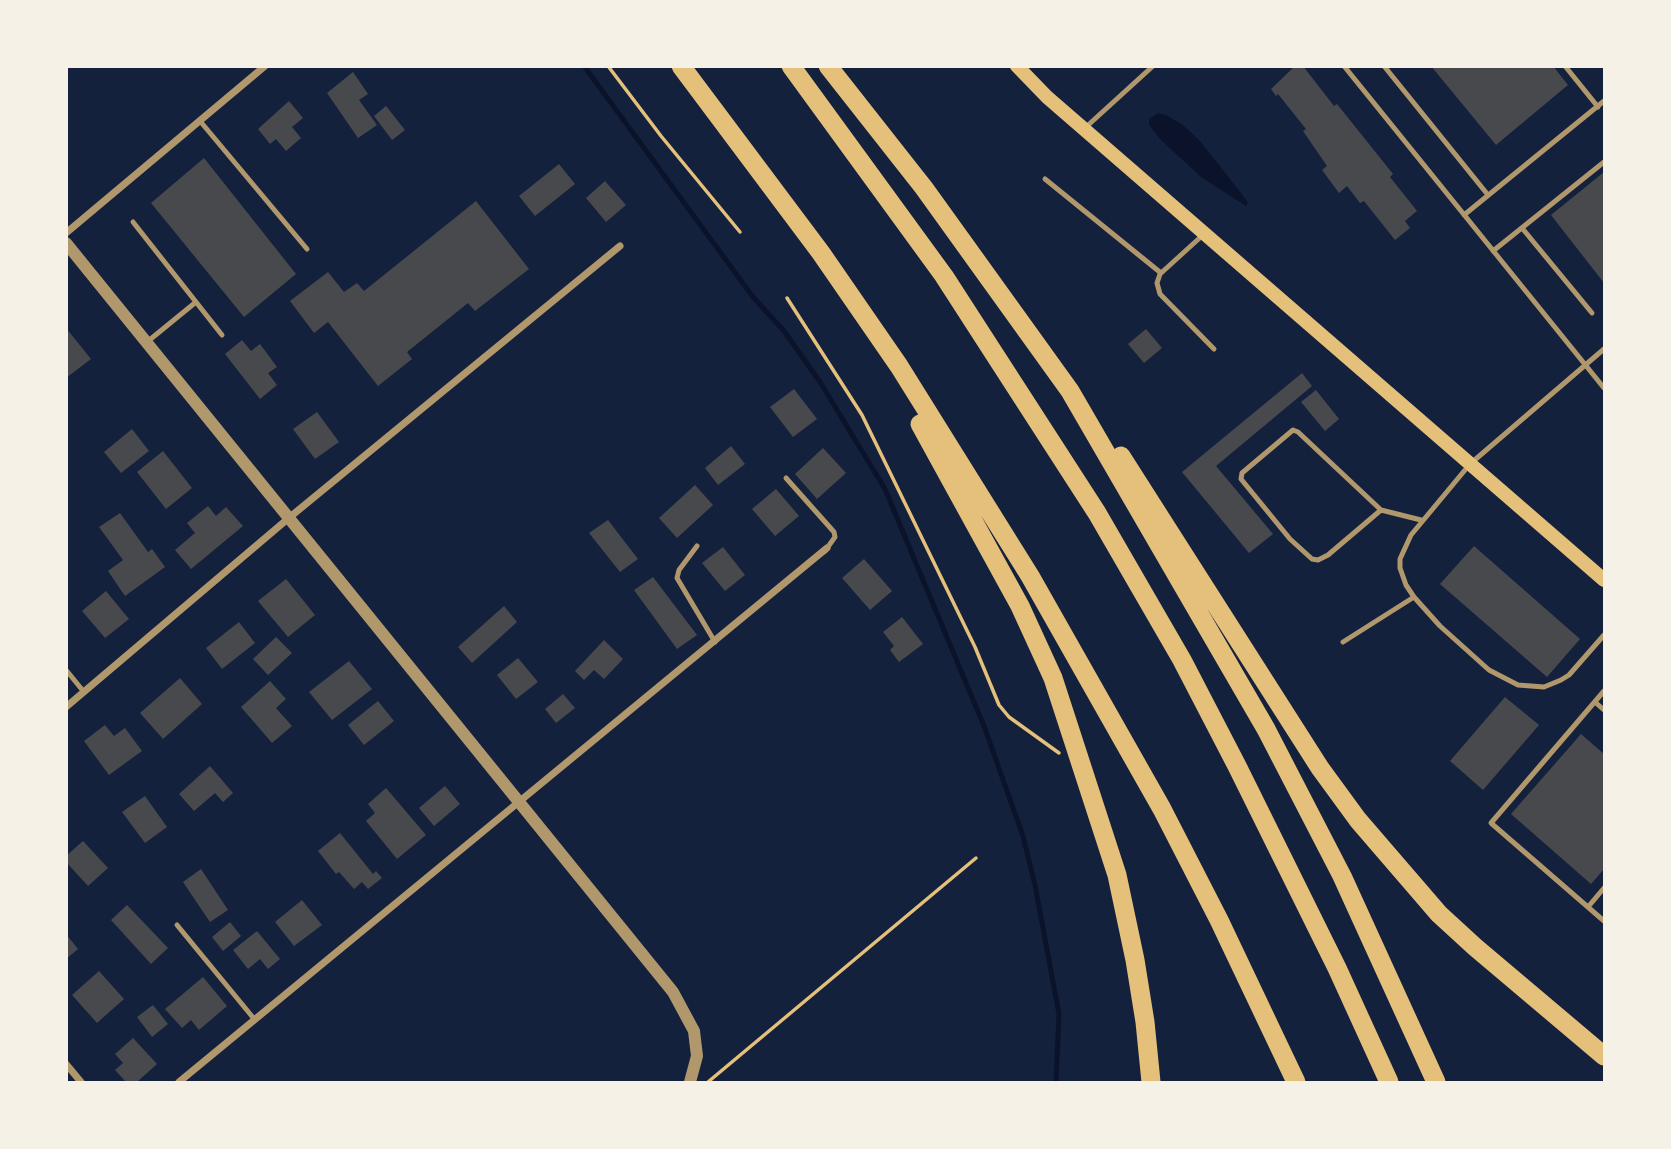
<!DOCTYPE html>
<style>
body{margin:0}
#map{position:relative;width:1671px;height:1149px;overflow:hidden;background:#14213d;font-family:"Nunito Sans",sans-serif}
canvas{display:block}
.frame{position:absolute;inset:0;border:68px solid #f6f1e7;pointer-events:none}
</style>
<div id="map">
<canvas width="1671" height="1149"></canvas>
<div class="frame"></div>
</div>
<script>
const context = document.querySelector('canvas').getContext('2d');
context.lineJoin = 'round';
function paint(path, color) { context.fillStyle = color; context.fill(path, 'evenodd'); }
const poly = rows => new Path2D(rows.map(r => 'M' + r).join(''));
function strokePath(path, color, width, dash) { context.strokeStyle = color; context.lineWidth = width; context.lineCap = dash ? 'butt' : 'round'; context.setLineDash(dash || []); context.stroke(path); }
paint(poly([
 [1158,113,1166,115,1183,125,1200,141,1248,202,1246,206,1201,177,1160,139,1149,125,1149,119]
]), '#0b132b');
strokePath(poly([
 [584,66,753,297,784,331,820,382,885,489,984,726,1023,836,1035,885,1059,1014,1056,1082]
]), '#0b132b', 5);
paint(poly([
 [1295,66,1303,66,1334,106,1337,104,1393,174,1390,177,1417,211,1405,221,1410,228,1395,240,1364,201,1360,203,1347,186,1339,193,1322,170,1327,166,1303,131,1306,129,1278,94,1276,96,1271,89],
 [1431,66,1553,66,1568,85,1496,145],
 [353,72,368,94,359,100,377,125,358,138,327,93],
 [289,101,303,118,292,127,301,138,286,151,276,139,270,144,258,129],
 [386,106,405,130,392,140,374,116],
 [204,158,296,274,244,317,151,203],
 [559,164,575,184,535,216,519,196],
 [1604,172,1604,283,1551,215],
 [605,181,626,205,606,222,586,198],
 [476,201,529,269,475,311,468,303,407,352,412,359,378,386,328,322,314,333,290,301,328,272,344,292,357,283,364,291],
 [66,328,91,359,66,378],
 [1146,329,1162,348,1144,363,1128,344],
 [242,340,251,351,260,344,277,367,268,373,277,385,260,399,225,354],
 [1302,373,1312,386,1216,466,1273,534,1249,553,1182,472],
 [794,389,817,419,793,437,770,407],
 [1316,390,1339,419,1325,431,1301,402],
 [317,412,339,442,315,459,293,429],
 [132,429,149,451,121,473,104,452],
 [731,446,745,464,718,485,705,468],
 [823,448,846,473,817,499,795,474],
 [163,451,192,488,166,509,137,472],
 [695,485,713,505,677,538,659,518],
 [776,489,799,516,775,536,752,509],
 [208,506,216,516,226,507,243,526,191,569,175,550,195,533,187,523],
 [120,513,148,552,152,549,165,567,125,596,108,571,123,560,99,527],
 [608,520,638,559,620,572,589,533],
 [1474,546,1580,639,1547,677,1440,584],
 [723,547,745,575,725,591,702,563],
 [864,559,892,591,870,610,842,578],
 [653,577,697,635,677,649,634,590],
 [286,579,315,615,288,637,258,601],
 [106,591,129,619,105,638,82,611],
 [504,606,517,622,472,663,458,647],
 [902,617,923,644,899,662,890,650,894,646,883,632],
 [239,622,255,643,222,669,206,648],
 [276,637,292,653,268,675,253,659],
 [604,640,623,659,604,679,594,670,584,680,575,671],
 [518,658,538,682,516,699,497,675],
 [349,661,372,689,332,720,309,692],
 [180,678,202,704,163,739,140,713],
 [270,681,286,699,276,708,292,726,272,743,241,707],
 [563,694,575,708,556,723,545,709],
 [1505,697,1539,725,1483,790,1450,761],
 [378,701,394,721,364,745,348,725],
 [105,725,114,736,125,728,142,751,109,775,84,741],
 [1581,734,1604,754,1604,869,1591,884,1511,814],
 [210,766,233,793,223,802,215,793,194,811,179,794],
 [445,786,460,804,434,826,419,808],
 [386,788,426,835,397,859,366,821,375,813,368,804],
 [145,796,167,827,145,843,122,812],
 [340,833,373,874,376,871,382,878,368,889,362,882,354,889,339,872,336,874,318,851],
 [83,841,108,868,88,886,66,862,66,856],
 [201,869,228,910,210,922,183,882],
 [302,900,322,925,294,946,275,922],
 [127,905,168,948,151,964,111,920],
 [230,922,241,936,223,951,212,937],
 [257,931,280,959,268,969,260,959,248,969,233,950],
 [66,934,78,949,66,959],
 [99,971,124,999,97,1023,72,995],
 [203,977,227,1006,199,1030,191,1020,182,1028,165,1009],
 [153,1005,168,1024,152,1037,137,1017],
 [133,1038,157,1064,137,1082,126,1082,115,1070,123,1063,115,1054]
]), '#48494c');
strokePath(poly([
 [608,66,661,136,740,232],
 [787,298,862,415,975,647,999,705,1009,717,1059,753],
 [708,1082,976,858]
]), '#e5c07b', 3.5);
strokePath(poly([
 [1344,66,1604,388],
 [1384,66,1488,195],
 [1565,66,1598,107],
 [200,121,307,249],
 [1086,127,1153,66],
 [1045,179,1161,273],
 [1464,215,1604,101],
 [133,222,196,302],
 [1522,228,1592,313],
 [1204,234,1160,274,1157,283,1160,294,1214,349],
 [1493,251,1604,162],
 [147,342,196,302,222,335],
 [1604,349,1470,464,1411,535,1400,559,1400,568,1406,585,1414,597,1440,626,1489,670,1518,685,1544,687,1561,680,1569,675,1604,635],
 [786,478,834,532,835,537,825,551],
 [1381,510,1328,555,1318,560,1312,559,1290,539,1241,479,1242,473,1293,430,1298,432,1381,510,1421,520],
 [697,546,679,570,677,578,715,642],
 [1343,642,1414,597],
 [66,670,84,692],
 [1604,691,1491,823,1604,921],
 [1595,702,1604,710],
 [1588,907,1604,888],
 [177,925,255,1020]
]), '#b1986c', 5);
strokePath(poly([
 [66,233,265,66],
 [66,707,290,517,620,246],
 [66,1064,81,1082],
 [179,1082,827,548]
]), '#b1986c', 7);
strokePath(poly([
 [66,243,673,992,694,1031,697,1056,690,1082]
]), '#b1986c', 12);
strokePath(poly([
 [1017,66,1047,97,1604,580]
]), '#e5c07b', 14);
strokePath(poly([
 [681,66,821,253,899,366,1030,576,1162,809,1219,920,1296,1082],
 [791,66,944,276,1097,513,1182,660,1237,766,1337,968,1389,1082],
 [828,66,924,188,1070,391,1266,729,1342,876,1436,1082],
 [920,424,1020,606,1053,678,1117,875,1135,960,1145,1022,1151,1082],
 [1121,456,1320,768,1358,820,1439,914,1475,947,1604,1056]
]), '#e5c07b', 19);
</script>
